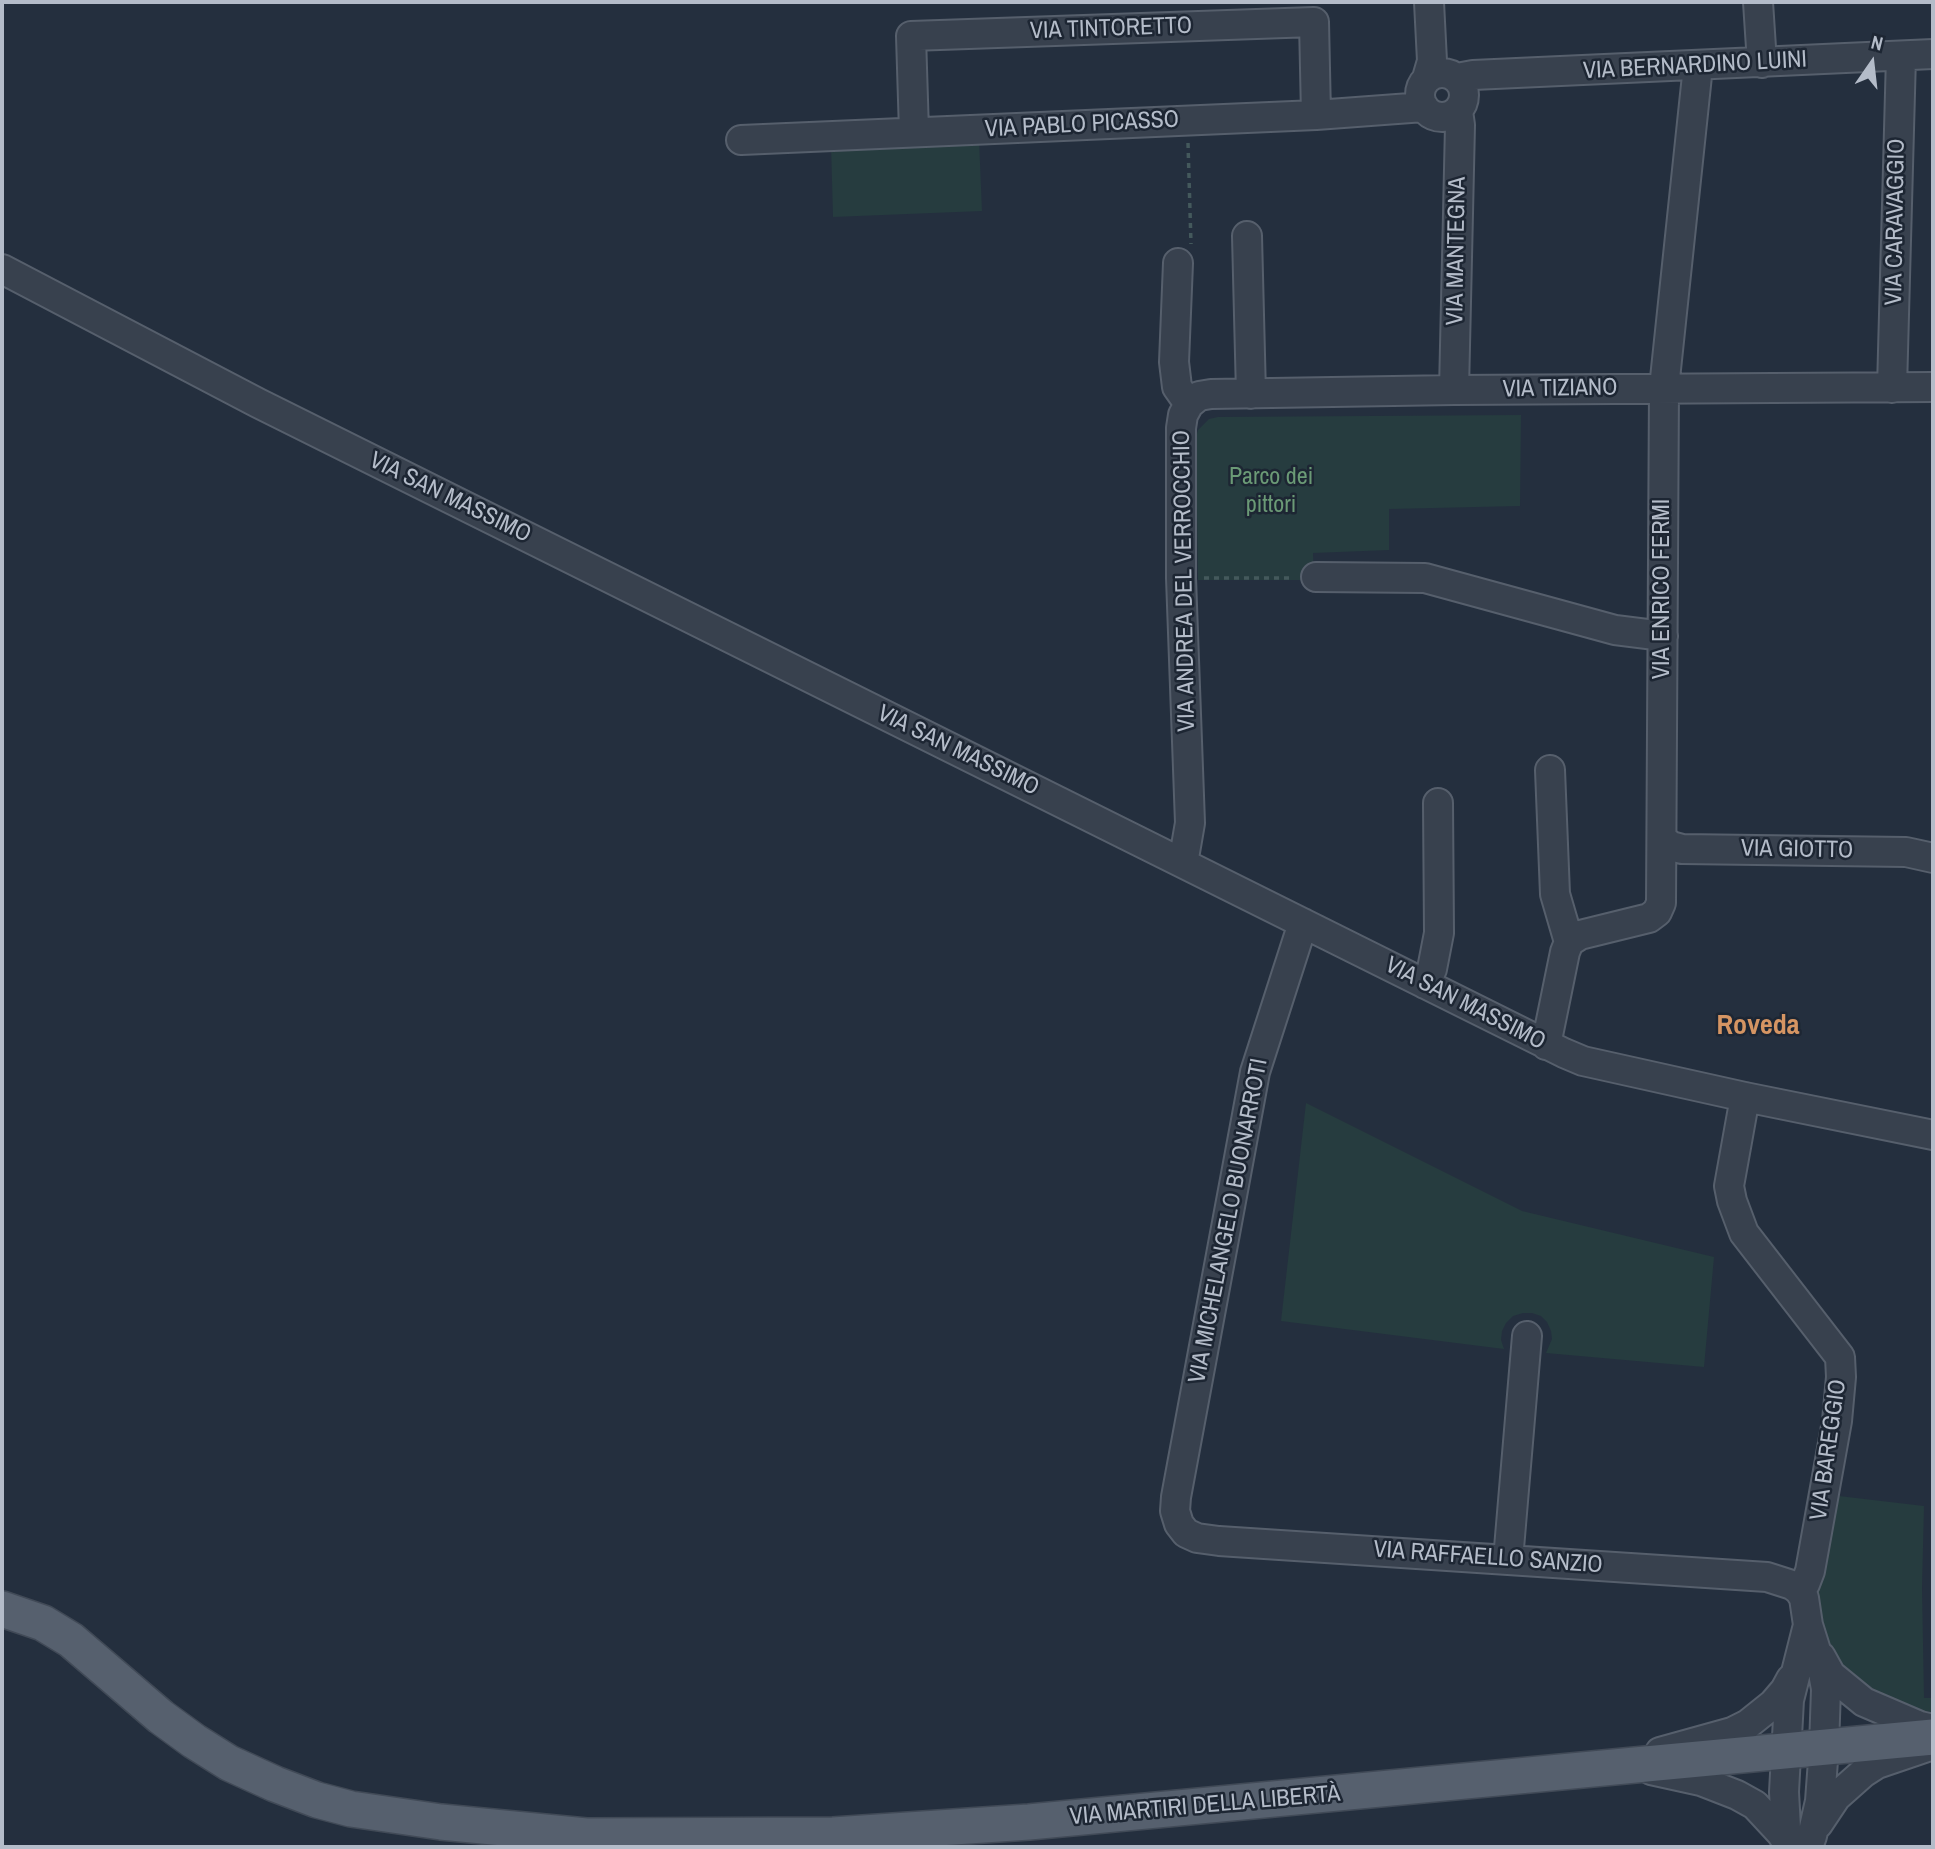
<!DOCTYPE html>
<meta charset="utf-8">
<style>
body{margin:0}
#map{position:relative;width:1935px;height:1849px;overflow:hidden;background:#242f3e;font-family:"Archivo Narrow",sans-serif}
canvas{display:block}
.frame{position:absolute;inset:0;border:4px solid #b4bcc9;pointer-events:none}
.north{position:absolute;left:1837px;top:28px;width:70px;height:70px;-webkit-text-stroke:5px #1d2633;paint-order:stroke;rotate:14deg;font-size:19px;font-weight:700;line-height:28px;text-align:center;color:#b4bcc9}
.north::after{content:'';display:block;margin:auto;width:24px;height:32px;background:#b4bcc9;clip-path:polygon(50% 0,100% 100%,50% 72%,0 100%)}
</style>
<div id="map">
<canvas width="1935" height="1849"></canvas>
<div class="frame"></div>
<div class="north">N</div>
</div>
<script>
const context = document.querySelector('canvas').getContext('2d');
context.lineJoin = 'round';
function paint(path, color) { context.fillStyle = color; context.fill(path, 'evenodd'); }
const poly = rows => new Path2D(rows.map(r => 'M' + r).join(''));
function strokePath(path, color, width, dash) { context.strokeStyle = color; context.lineWidth = width; context.lineCap = dash ? 'butt' : 'round'; context.setLineDash(dash || []); context.stroke(path); }
function label(font, color, halo, rows, align = 'center') {
  context.font = font + ' "Archivo Narrow",sans-serif'; context.lineWidth = 5; context.setLineDash([]); context.textBaseline = 'middle'; context.strokeStyle = halo; context.fillStyle = color; for (const [text, x, y, turn = 0] of rows) {
    context.save(); context.translate(x, y); context.rotate((+turn || 0) * Math.PI / 180); context.textAlign = isNaN(turn) ? turn : align; if (halo) context.strokeText(text, 0, 0); context.fillText(text, 0, 0); context.restore();
  }
}
paint(poly([
 [979,139,982,211,833,217,831,144],
 [1521,415,1520,506,1389,509,1389,550,1313,553,1314,580,1198,580,1196,437,1198,430,1209,419,1218,417],
 [1306,1103,1522,1211,1714,1257,1704,1367,1546,1353,1552,1339,1551,1331,1547,1322,1541,1316,1532,1313,1523,1313,1513,1316,1506,1323,1502,1331,1501,1340,1504,1349,1281,1321],
 [1839,1496,1924,1506,1922,1588,1924,1698,1933,1698,1933,1712,1900,1709,1858,1688,1823,1646,1815,1586,1830,1498]
]), '#263c3f');
const minor = poly([
 [1758,2,1762,63],
 '1420 95a22 22 0 1 1 44 0a22 22 0 1 1-44 0Z',
 [1427,78,1432,61,1429,2],
 [1457,78,1473,75,1933,54],
 [914,132,911,36,1314,22,1316,115],
 [741,140,1316,115,1424,107],
 [1247,236,1251,394],
 [1178,263,1174,362,1177,387,1189,404],
 [2,269,258,403,1564,1053,1583,1061,1745,1097,1933,1135],
 [1892,388,1901,56],
 [1454,390,1460,125,1458,111],
 [1316,577,1425,578,1615,630,1663,636],
 [1550,770,1555,894,1569,942],
 [1662,839,1671,846,1682,849,1906,852,1933,858],
 [1181,862,1185,852,1190,823,1181,578,1181,428,1183,415,1189,404,1199,396,1211,394,1454,390,1933,387],
 [1303,923,1255,1072,1176,1497,1175,1511,1179,1524,1186,1533,1197,1538,1219,1541,1767,1577,1792,1585,1799,1590,1804,1598,1808,1625,1823,1673,1826,1689,1824,1747,1820,1801,1812,1836,1808,1847],
 [1425,984,1432,969,1439,933,1438,803],
 [1546,1045,1565,952,1569,942,1580,935,1649,918,1657,912,1661,903,1664,388,1698,66],
 [1745,1097,1729,1186,1732,1201,1744,1233,1840,1357,1841,1377,1837,1421,1810,1571,1805,1584,1799,1590],
 [1508,1560,1527,1336],
 [1821,1657,1831,1675,1864,1702,1920,1726,1933,1729],
 [1660,1752,1732,1732,1748,1724,1773,1704,1785,1690,1791,1679],
 [1651,1770,1701,1781,1737,1795,1755,1805,1781,1833,1788,1844],
 [1818,1824,1836,1797,1863,1773,1877,1764,1930,1746],
 [1790,1847,1786,1828,1784,1792,1789,1700,1808,1625]
]);
const major = poly([
 [2,1609,43,1623,71,1640,161,1717,194,1741,229,1763,275,1784,317,1800,351,1809,441,1822,586,1836,833,1835,1029,1822,1933,1737]
]);
strokePath(minor, '#565f6c', 32);
strokePath(major, '#414a57', 38);
strokePath(poly([
 [1188,143,1191,244],
 [1204,578,1294,578]
]), '#44595c', 3.5, [5, 5]);
strokePath(minor, '#38414e', 28);
strokePath(major, '#56606e', 35);
label('24px', '#b4bcc9', '#1d2633', [
 ["VIA TINTORETTO",1111,29,-2],
 ["VIA BERNARDINO LUINI",1695,66,-3],
 ["VIA PABLO PICASSO",1082,125,-3],
 ["VIA CARAVAGGIO",1896,222,-89],
 ["VIA MANTEGNA",1457,251,-89],
 ["VIA TIZIANO",1560,389,-1],
 ["VIA SAN MASSIMO",450,498,26],
 ["VIA ANDREA DEL VERROCCHIO",1185,581,-91],
 ["VIA ENRICO FERMI",1663,589,-90],
 ["VIA SAN MASSIMO",958,751,26],
 ["VIA GIOTTO",1797,850,1],
 ["VIA SAN MASSIMO",1465,1004,27],
 ["VIA MICHELANGELO BUONARROTI",1229,1221,-79],
 ["VIA BAREGGIO",1829,1450,-82],
 ["VIA RAFFAELLO SANZIO",1488,1558,4],
 ["VIA MARTIRI DELLA LIBERTÀ",1205,1806,-5]
]);
label('24px', '#6b9a76', '#1d2633', [
 ["Parco dei",1271,478],
 ["pittori",1271,506]
]);
label('bold 28px', '#d59563', '#1d2633', [
 ["Roveda",1758,1026]
]);
</script>
